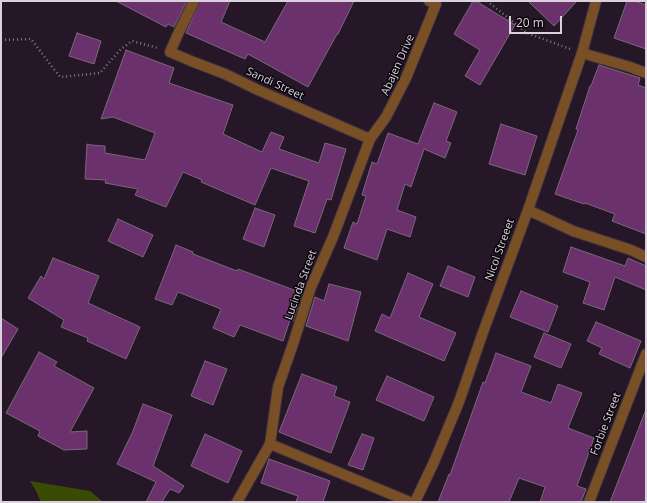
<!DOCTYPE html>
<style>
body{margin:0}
#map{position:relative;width:647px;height:503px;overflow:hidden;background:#251727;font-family:"Open Sans",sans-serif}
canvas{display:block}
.frame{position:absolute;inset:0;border:2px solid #dad1dc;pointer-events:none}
.scale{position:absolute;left:509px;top:16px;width:53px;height:18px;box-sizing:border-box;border:2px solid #dad1dc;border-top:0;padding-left:5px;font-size:12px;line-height:14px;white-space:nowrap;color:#dad1dc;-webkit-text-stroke:3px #0b060b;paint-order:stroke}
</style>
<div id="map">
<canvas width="647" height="503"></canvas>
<div class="frame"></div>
<div class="scale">20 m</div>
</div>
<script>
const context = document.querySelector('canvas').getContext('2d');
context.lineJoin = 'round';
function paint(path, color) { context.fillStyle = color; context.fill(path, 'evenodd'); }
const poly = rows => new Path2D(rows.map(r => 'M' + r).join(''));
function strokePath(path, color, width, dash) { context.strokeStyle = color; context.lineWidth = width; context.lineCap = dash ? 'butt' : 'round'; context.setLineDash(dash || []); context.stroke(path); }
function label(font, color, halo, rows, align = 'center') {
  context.font = font + ' "Open Sans",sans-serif'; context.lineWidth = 3; context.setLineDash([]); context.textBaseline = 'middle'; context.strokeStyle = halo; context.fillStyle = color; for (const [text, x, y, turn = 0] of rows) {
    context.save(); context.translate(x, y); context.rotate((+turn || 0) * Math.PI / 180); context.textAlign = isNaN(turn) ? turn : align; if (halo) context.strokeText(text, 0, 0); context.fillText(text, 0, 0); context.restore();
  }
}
paint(poly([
 [30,481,90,491,103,502,41,502,36,491]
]), '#3a4c04');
const building = poly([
 [116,1,187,1,174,27,168,24,166,27,116,1],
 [200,1,230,1,221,22,265,42,288,1,354,1,338,34,337,34,308,87,248,54,245,59,186,33,200,1],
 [473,1,476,1,515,25,480,85,465,76,480,50,454,34,473,1],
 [528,1,577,1,554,26,528,1],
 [627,1,635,1,646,5,646,49,614,38,627,1],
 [77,33,101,41,94,64,69,56,77,33],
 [126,50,174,68,169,83,233,105,223,134,262,152,271,132,284,137,279,149,319,163,325,143,346,149,331,200,327,199,315,233,294,226,309,181,271,168,255,205,201,182,202,180,183,172,166,207,135,195,138,189,105,183,106,180,85,179,87,144,91,145,105,146,105,153,145,160,155,133,113,117,101,119,126,50],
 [599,65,640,78,638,85,646,88,646,234,612,221,615,214,585,203,584,204,555,194,578,130,576,129,590,86,591,86,599,65],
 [434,103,457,112,446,141,451,143,445,158,424,149,411,187,405,184,397,210,416,217,410,237,387,229,377,260,344,248,353,222,357,224,366,196,362,195,372,162,377,164,388,133,418,144,434,103],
 [501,124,537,136,525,175,489,164,501,124],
 [255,208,275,215,264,247,243,239,255,208],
 [118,219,153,235,143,257,108,241,118,219],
 [176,245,193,252,193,254,237,271,238,269,302,293,293,321,290,320,283,341,240,325,234,337,213,328,221,309,178,292,172,305,155,299,176,245],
 [571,247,625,266,628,258,646,266,646,290,615,277,604,310,583,303,590,282,563,272,571,247],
 [53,258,99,276,88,303,140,327,126,359,87,341,88,338,61,327,64,320,28,298,41,276,44,279,53,258],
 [448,266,475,277,468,297,440,286,448,266],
 [408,273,433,284,419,317,456,333,444,361,375,331,382,314,390,318,408,273],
 [329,284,361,292,348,341,306,326,315,297,324,301,329,284],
 [521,291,558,306,548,332,510,317,521,291],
 [1,318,18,329,1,358,1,318],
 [596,322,641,341,630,368,599,354,602,348,587,341,596,322],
 [544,333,571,344,561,368,534,357,544,333],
 [39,352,57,362,54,366,94,388,70,432,87,431,87,449,64,450,38,436,40,431,6,413,39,352],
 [496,353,531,366,521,392,551,403,558,384,582,393,568,428,594,438,577,486,586,489,581,502,540,502,545,487,519,478,509,502,438,502,449,474,450,475,483,382,485,383,496,353],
 [205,361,227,369,213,405,191,396,205,361],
 [302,374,337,387,334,396,350,402,331,453,279,432,302,374],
 [387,376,434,397,424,421,376,400,387,376],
 [143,404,172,415,153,466,184,486,179,493,170,489,162,502,146,502,156,482,117,464,133,431,143,404],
 [645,412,646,412,646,502,610,502,645,412],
 [205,434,242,451,228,483,191,466,205,434],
 [362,434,374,438,363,470,348,465,362,434],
 [269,459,330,481,323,502,296,502,298,496,261,483,269,459]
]);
paint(building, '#6b316d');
strokePath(building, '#7a687a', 1);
const street = poly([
 [194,1,178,34,170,52,191,61,225,74,258,90,370,139],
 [582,53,630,67,646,73],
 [528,210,573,231,631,250,646,257],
 [270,444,410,502],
 [237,502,270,444,278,387,293,344,311,287,333,237,370,139,386,117,406,78,436,4,429,1],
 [415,502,434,462,459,402,482,335,528,210,582,53,596,1],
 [589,502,646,354]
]);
strokePath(street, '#3e3140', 12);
strokePath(poly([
 [487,1,527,33,570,49],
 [1,40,31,39,60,77,100,73,121,49,132,41,158,48]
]), '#837885', 2.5, [1, 3]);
strokePath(street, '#795025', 10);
label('11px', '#dad1dc', '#0b060b', [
 ["Abajen Drive",398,65,-66],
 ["Sandi Street",275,84,25],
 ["Nicol Streeet",500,250,-70],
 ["Lucinda Street",301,285,-70],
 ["Forbie Street",606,424,-69]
]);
</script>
